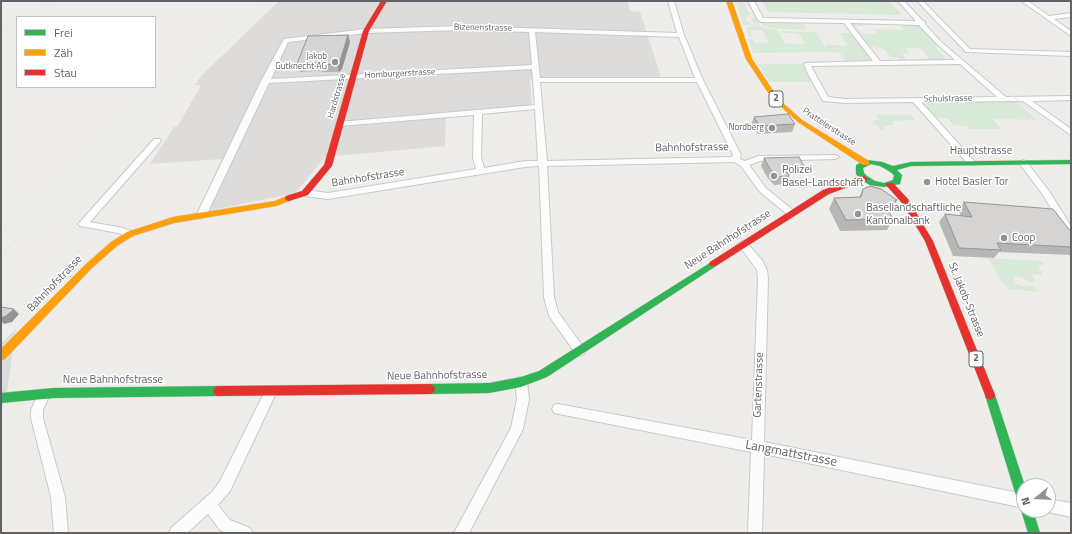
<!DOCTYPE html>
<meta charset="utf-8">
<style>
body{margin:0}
#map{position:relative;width:1072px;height:534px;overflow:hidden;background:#eeedea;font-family:"Titillium Web",sans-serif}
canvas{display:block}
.frame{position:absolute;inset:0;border:2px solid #5f6367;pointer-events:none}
.legend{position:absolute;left:16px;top:16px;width:140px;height:72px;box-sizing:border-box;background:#fff;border:1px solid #bfc1c2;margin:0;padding:5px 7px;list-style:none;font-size:12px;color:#5f6367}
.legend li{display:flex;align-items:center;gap:8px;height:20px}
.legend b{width:20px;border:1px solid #bfc1c2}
.north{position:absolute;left:1016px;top:478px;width:40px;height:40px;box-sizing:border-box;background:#fff;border:1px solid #bfc1c2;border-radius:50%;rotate:252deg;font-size:11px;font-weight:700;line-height:16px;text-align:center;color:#5f6367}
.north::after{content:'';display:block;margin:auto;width:14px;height:18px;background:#919395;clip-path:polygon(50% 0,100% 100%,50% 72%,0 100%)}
</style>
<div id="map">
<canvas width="1072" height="534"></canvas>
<div class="frame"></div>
<ul class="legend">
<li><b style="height:5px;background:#30b455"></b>Frei</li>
<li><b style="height:5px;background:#ff9f0a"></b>Zäh</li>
<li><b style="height:5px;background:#e5322d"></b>Stau</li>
</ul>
<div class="north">N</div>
</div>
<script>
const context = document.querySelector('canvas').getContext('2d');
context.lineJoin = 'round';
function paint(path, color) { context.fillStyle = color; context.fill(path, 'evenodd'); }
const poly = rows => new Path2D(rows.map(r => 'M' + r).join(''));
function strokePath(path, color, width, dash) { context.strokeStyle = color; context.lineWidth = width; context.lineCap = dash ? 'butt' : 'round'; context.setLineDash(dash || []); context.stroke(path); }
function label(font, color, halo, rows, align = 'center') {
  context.font = font + ' "Titillium Web",sans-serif'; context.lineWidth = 3; context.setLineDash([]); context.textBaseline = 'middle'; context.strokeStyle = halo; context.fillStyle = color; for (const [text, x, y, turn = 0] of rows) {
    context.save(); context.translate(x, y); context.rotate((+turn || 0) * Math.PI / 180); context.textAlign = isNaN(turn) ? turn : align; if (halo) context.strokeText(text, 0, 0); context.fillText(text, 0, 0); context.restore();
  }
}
paint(poly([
 [279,1,628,1,630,11,640,12,661,77,530,79,532,105,446,113,445,146,325,157,295,193,197,213,222,159,150,164,174,127,178,126,201,85,195,85,201,76],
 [16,329,6,398,1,408,1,344]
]), '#dedcda');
paint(poly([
 [735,1,743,1,748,12,752,12,745,18,746,21,752,25,756,25,751,19,755,17,757,19,753,19,757,20,760,26,746,25,744,25],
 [762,1,889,1,902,15,768,12],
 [761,21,802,21,808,30,777,29,763,26],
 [851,23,862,23,864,26,856,26,862,34,877,34,874,29,904,30,899,25,877,24,918,24,939,47,935,47,948,61,918,61,915,59,929,59,920,48,906,48,909,53,902,53,908,62,902,62,897,57,891,57,884,49,868,46],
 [746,27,759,27,778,30,784,43,792,44,805,44,798,33,782,33,780,31,816,32,825,47,827,47,826,44,848,46,839,33,850,33,873,60,869,62,846,62,840,53,832,52,753,53,749,39,753,39,755,43,769,42,762,30,751,30,752,37,749,37],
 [758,64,802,64,812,82,770,82],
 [1014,100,1038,120,993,119,1001,129,969,129,966,126,954,126,948,119,934,117,922,102],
 [910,114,915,120,892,121,894,125,885,125,886,126,883,127,885,130,882,130,873,123,873,120,880,120,876,115],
 [988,258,1041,261,1045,265,1038,265,1043,275,1031,274,1036,282,1028,281,1020,277,1016,277,1014,279,1016,284,1021,286,1034,286,1038,292,1009,289,1001,281]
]), '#d9e9d7');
const street = poly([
 [668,1,674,1,684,35,703,80,741,155,740,159,745,161,759,156,835,155,839,157,835,159,760,161,749,165,766,188,794,211,796,213,794,215,791,216,788,215,760,192,741,166,734,162,547,166,554,297,558,312,584,348,586,351,584,354,580,356,576,354,549,316,544,297,539,166,525,167,328,199,305,196,301,193,305,190,328,193,476,169,473,157,474,115,339,126,335,124,339,122,535,105,532,69,269,83,206,216,201,219,196,216,261,81,284,39,366,29,459,26,677,33,668,1],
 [459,30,529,32,532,65,271,79,288,42,366,33,459,30],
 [535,32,679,37,695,78,540,78,535,32],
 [540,82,697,82,733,155,732,157,547,161,540,82],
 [535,109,538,161,525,161,484,168,481,157,482,114,535,109],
 [748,1,754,1,763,18,916,21,898,1,904,1,923,21,925,22,925,24,940,41,1006,97,1071,96,1071,100,1032,101,1071,129,1071,135,1023,101,921,102,976,163,975,165,969,165,913,102,845,103,823,101,808,74,804,64,805,63,873,61,844,23,761,22,758,20,748,1],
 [850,23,919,25,936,43,955,60,880,61,850,23],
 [960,64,997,97,845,99,828,97,811,66,960,64],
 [917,1,923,1,970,49,1071,52,1071,56,966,52,917,1],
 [1021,1,1028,1,1049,16,1071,13,1071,17,1054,19,1071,31,1071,36,1021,1],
 [154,139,160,139,161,141,90,222,123,228,133,232,135,234,133,236,130,237,118,233,80,226,78,224,80,222,154,139],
 [1023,160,1026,161,1049,191,1071,226,1071,237,1068,236,1041,192,1019,163,1023,160],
 [743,241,746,242,762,260,767,270,768,279,764,442,1024,494,1024,508,764,454,762,533,748,533,751,452,554,413,552,409,554,405,558,404,752,440,758,279,757,270,738,244,743,241],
 [521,377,525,378,527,382,529,399,523,429,469,533,454,533,511,428,517,399,515,382,517,378,521,377],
 [271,386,275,387,277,391,230,491,218,505,230,520,250,528,252,533,227,533,220,530,208,514,187,533,169,533,171,528,213,491,220,481,267,387,271,386],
 [44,389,48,390,50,394,43,410,43,418,65,497,68,533,54,533,51,497,31,418,31,410,38,394,40,390,44,389],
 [1048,499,1071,503,1071,517,1043,511,1048,510,1048,499]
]);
const fast = poly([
 [867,160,882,162,893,166,911,162,1071,160,1071,164,911,166,897,170,902,175,900,184,884,187,870,185,861,180,856,174,856,165,867,160],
 [871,164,880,166,889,171,894,175,893,180,884,183,875,181,867,176,864,173,863,168,871,164],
 [713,261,716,262,717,264,716,266,547,377,521,387,489,393,430,394,426,392,425,389,426,386,430,384,489,383,521,377,539,371,713,261],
 [218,386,222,388,223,391,222,394,218,396,54,398,1,403,1,393,54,388,218,386],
 [990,390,994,392,995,395,1025,486,1024,510,1033,510,1040,533,1028,533,1021,510,1022,507,1020,506,1018,502,985,395,986,392,990,390]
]);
const slow = poly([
 [726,1,732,1,752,59,772,89,783,103,802,120,869,161,869,165,863,165,798,122,779,105,767,91,746,59,726,1],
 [289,195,292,196,293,198,292,200,276,206,174,223,133,236,117,246,92,268,5,359,1,360,1,349,86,264,111,242,127,232,173,217,275,201,289,195]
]);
const jam = poly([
 [381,1,387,1,369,31,332,166,308,195,289,201,286,200,285,198,286,196,302,191,324,165,363,31,381,1],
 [861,176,864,176,868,178,867,180,829,194,716,266,710,266,709,264,710,262,823,190,861,176],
 [887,183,893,183,908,199,933,241,995,395,994,398,990,400,986,398,985,395,925,241,902,203,886,185,887,183],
 [430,384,434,386,435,389,434,392,430,394,218,396,214,394,213,391,214,388,218,386,430,384]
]);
strokePath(street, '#c9c9c9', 2);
strokePath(fast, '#cbcbcb', 1);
strokePath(slow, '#cbcbcb', 1);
strokePath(jam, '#cbcbcb', 1);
paint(street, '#fcfcfc');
paint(fast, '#30b455');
paint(slow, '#ff9f0a');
paint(jam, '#e5322d');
strokePath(poly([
 [910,1,980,71,1071,141]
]), '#e4e4e3', 1);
strokePath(poly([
 [28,17,57,1],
 [1,32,17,23],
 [160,93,263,1],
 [174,93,272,1]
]), '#e4e4e3', 2, [0.5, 3]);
strokePath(poly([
 [30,208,161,92],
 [51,208,175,92]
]), '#e4e4e3', 2.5, [1, 4]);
strokePath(poly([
 [1,234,31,207],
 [1,255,52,207]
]), '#e4e4e3', 3, [1, 5]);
paint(poly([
 [348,35,350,42,342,69,339,72,322,72,321,71,300,72,297,64],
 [754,117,795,124,792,132,758,134,751,125],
 [764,158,804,166,801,174,787,174,789,176,785,184,774,185,767,177,761,166],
 [863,189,897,200,890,211,889,212,893,219,887,230,840,231,829,209,834,198,859,197],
 [964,202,1071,232,1071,255,999,252,994,258,953,256,939,222,945,214,961,216,958,210]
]), '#b7b6b5');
paint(poly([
 [348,35,350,42,342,69,339,72,337,64],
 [897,200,890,211,886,214,886,207],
 [14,309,19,314,12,322,4,324,1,321,1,318]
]), '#959494');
const building = poly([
 [348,35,340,61,337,64,319,65,320,63,297,64,308,36,348,35],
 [788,114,795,124,760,126,754,117,788,114],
 [799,157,804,166,783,167,789,176,778,177,770,169,764,158,799,157],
 [870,186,881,189,897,200,889,205,890,207,886,207,893,219,846,220,834,198,861,197,863,189,870,186],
 [964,202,1053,209,1071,232,1071,247,997,243,1001,250,959,248,945,214,972,217,964,202],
 [1,307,14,309,6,316,1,318,1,307]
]);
paint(building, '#d5d4d3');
strokePath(building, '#959494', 1);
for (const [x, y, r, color] of [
 [335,62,4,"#919395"],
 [772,128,4,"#919395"],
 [774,176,4,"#919395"],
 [927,182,4,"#919395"],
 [858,214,4,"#919395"],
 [1004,238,4,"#919395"]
]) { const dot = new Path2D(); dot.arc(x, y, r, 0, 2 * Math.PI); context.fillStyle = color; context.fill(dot); strokePath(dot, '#fff', 1.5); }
label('9px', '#5f6367', '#fff', [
 ["Bizenenstrasse",483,28,1],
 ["Homburgerstrasse",400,74,-3],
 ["Hardstrasse",337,96,-74],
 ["Schulstrasse",948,99,-1],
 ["Prattelerstrasse",829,127,33]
]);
label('9px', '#5f6367', '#fff', [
 ["Jakob",327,57],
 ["Gutknecht AG",327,67],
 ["Nordberg",764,128]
], 'right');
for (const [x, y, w] of [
 [776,99,14],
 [976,359,14]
]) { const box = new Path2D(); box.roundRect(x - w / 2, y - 8, w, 16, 3); context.fillStyle = '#fff'; context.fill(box); strokePath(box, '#5f6367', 1); }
label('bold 10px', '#5f6367', null, [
 ["2",776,99],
 ["2",976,359]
]);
label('11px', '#5f6367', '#fff', [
 ["Bahnhofstrasse",692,148,-1],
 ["Hauptstrasse",981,151],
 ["Bahnhofstrasse",368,178,-9],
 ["Neue Bahnhofstrasse",728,240,-33],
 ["Bahnhofstrasse",55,284,-46],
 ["St. Jakob-Strasse",966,300,68],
 ["Neue Bahnhofstrasse",437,376,-1],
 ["Neue Bahnhofstrasse",113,380],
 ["Gartenstrasse",759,385,-88]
]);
label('11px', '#5f6367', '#fff', [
 ["Polizei",782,170],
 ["Basel-Landschaft",782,183],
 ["Hotel Basler Tor",935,182],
 ["Basellandschaftliche",866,208],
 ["Kantonalbank",866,221],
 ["Coop",1012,238]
], 'left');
label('13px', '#5f6367', '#fff', [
 ["Langmattstrasse",791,454,11]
]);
</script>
